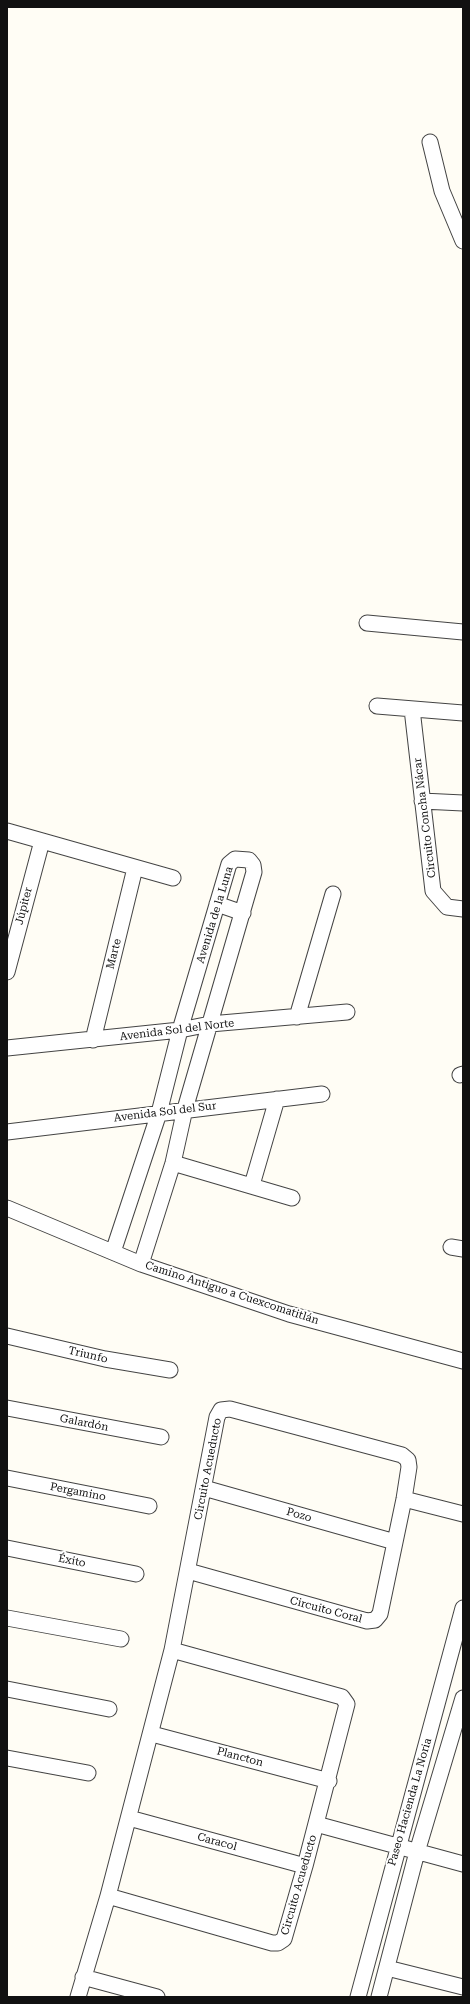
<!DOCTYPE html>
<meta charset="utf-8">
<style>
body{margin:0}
#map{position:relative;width:470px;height:2004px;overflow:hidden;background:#fffdf5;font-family:"Roboto Serif",serif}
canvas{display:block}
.frame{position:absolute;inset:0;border:8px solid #111;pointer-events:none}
</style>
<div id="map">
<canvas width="470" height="2004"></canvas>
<div class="frame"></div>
</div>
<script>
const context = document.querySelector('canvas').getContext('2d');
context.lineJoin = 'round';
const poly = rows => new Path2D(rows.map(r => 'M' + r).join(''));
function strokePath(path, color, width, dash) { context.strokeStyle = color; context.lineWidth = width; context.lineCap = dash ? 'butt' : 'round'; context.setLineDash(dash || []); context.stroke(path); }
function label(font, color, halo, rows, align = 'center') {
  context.font = font + ' "Roboto Serif",serif'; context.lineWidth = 4; context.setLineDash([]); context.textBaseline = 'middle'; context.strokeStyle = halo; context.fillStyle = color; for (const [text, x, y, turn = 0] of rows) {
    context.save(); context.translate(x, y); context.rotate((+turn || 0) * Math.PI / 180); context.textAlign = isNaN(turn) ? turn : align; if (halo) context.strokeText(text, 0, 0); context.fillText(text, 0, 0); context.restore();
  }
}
const minor = poly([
 [430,142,442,191,463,241],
 [367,623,463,632],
 [377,706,463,713],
 [412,709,433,891,447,907,463,909],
 [422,801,463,803],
 [7,831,173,878],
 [217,904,243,913],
 [7,972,42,841],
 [297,1017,333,894],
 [93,1040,135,868],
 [7,1048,180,1030,210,1024,347,1012],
 [460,1075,463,1074],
 [7,1132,322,1094],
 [173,1163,292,1198],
 [252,1185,277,1099],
 [7,1208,141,1264,289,1314,463,1361],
 [451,1247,463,1249],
 [113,1252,159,1113,180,1030,229,864,235,859,249,860,253,865,254,872,185,1109,173,1163,141,1264],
 [7,1336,105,1359,170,1370],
 [7,1408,161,1437],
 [7,1478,149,1506],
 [204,1488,395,1542],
 [404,1499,463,1514],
 [7,1548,136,1574],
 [7,1618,121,1639],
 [172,1650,342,1697,347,1704,305,1866,284,1939,278,1943,272,1943,108,1896,172,1650],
 [172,1650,217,1417,221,1410,230,1409,402,1455,408,1460,409,1467,404,1499,380,1614,375,1620,367,1621,188,1571],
 [7,1689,109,1709],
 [152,1734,329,1781],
 [7,1758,88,1773],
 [129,1818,305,1866],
 [316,1824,463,1864],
 [387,1968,463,1987],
 [83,1977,157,1997],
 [78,1997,108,1896],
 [358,1997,463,1608],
 [379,1997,417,1852,463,1698]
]);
strokePath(minor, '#444', 17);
strokePath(minor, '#fff', 15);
label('11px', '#111', '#fff', [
 ["Circuito Concha Nácar",425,818,-97],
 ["Júpiter",24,906,-75],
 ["Avenida de la Luna",215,915,-73],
 ["Marte",114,954,-76],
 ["Avenida Sol del Norte",177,1030,-7],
 ["Avenida Sol del Sur",165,1112,-7],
 ["Camino Antiguo a Cuexcomatitlán",232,1293,18],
 ["Triunfo",88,1355,13],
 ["Galardón",84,1423,11],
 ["Circuito Acueducto",208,1469,-79],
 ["Pergamino",78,1492,11],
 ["Pozo",299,1515,16],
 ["Éxito",72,1561,11],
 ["Circuito Coral",326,1610,15],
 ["Plancton",240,1757,15],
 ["Paseo Hacienda La Noria",410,1802,-74],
 ["Caracol",217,1842,15],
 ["Circuito Acueducto",299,1885,-74]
]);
</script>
